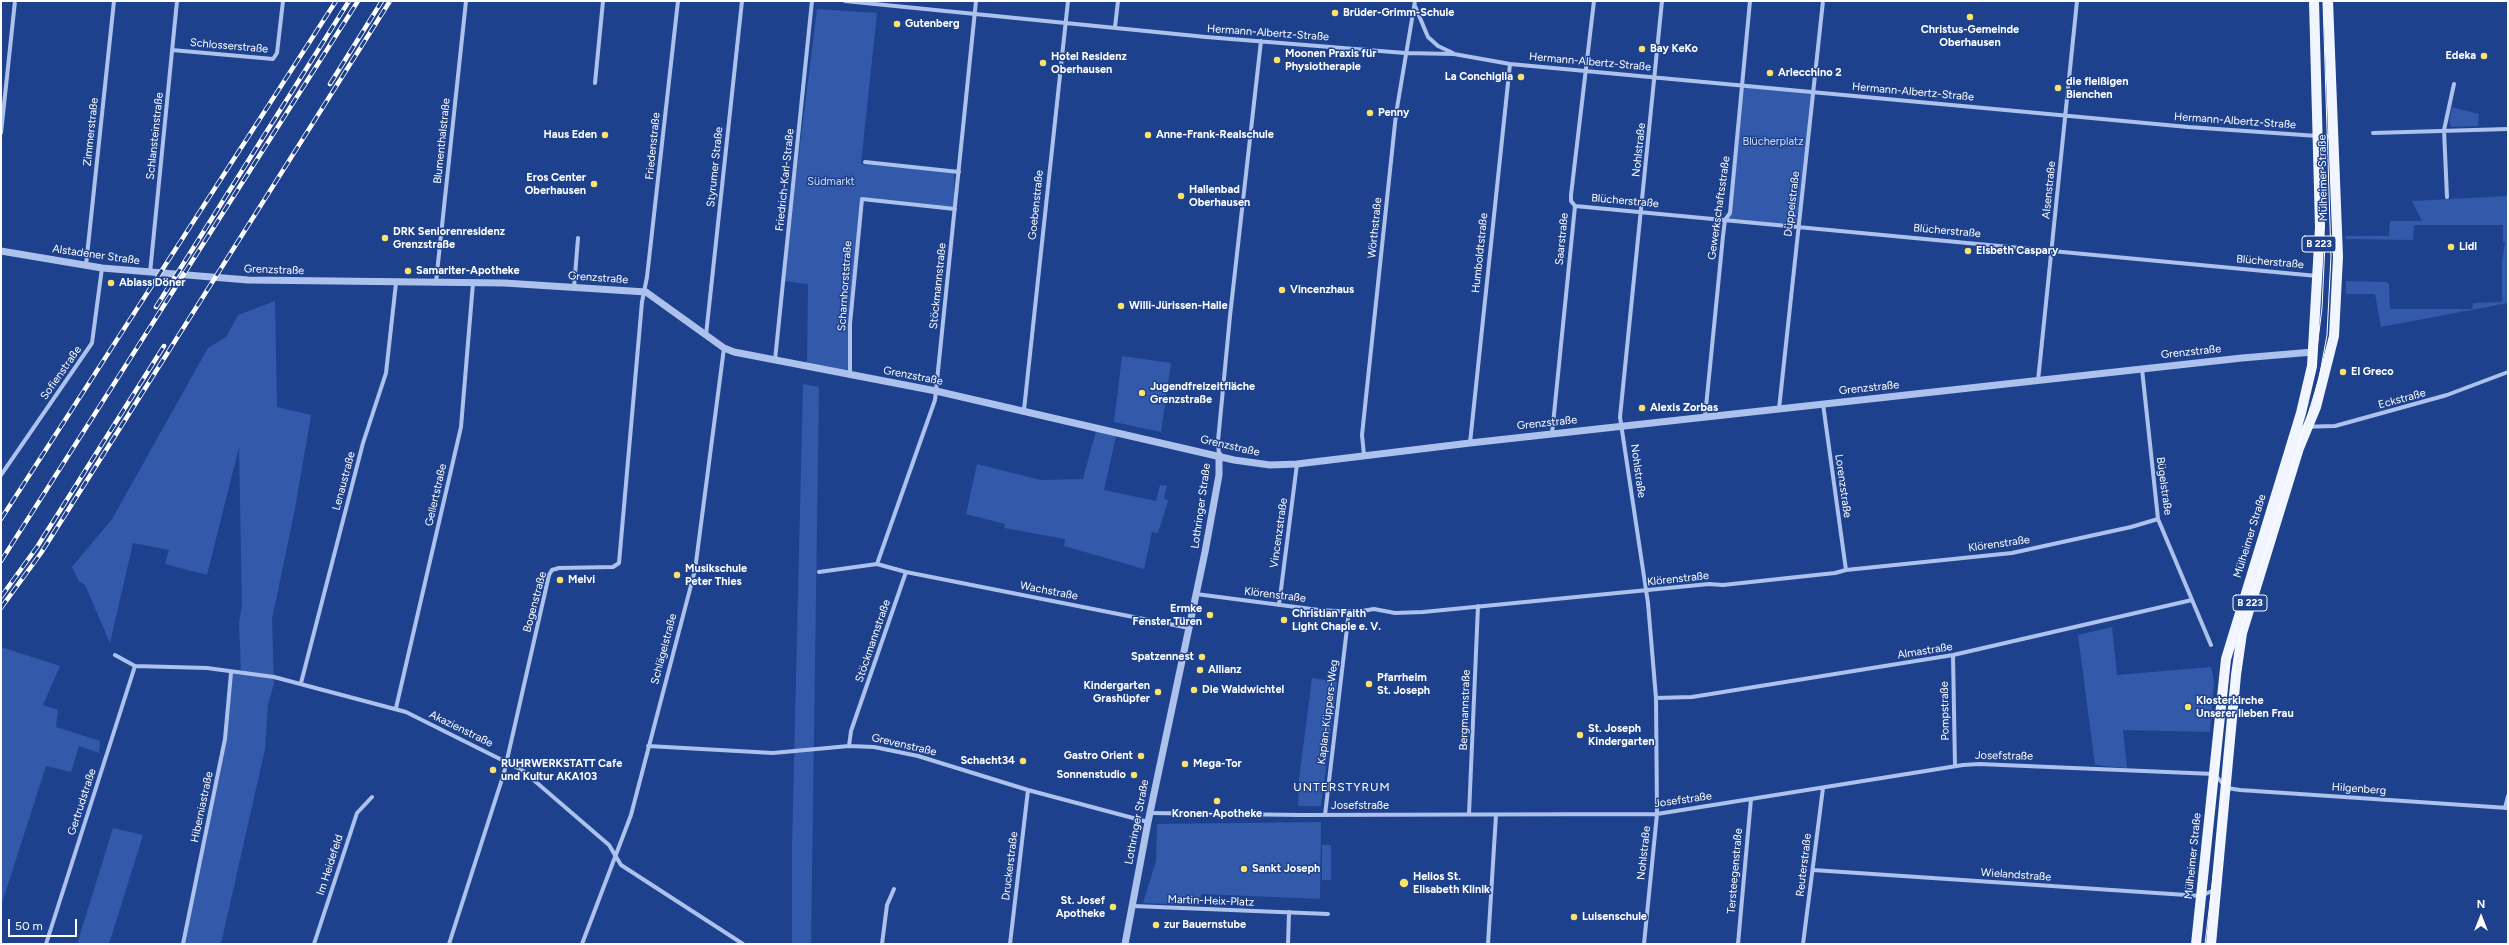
<!DOCTYPE html>
<meta charset="utf-8">
<style>
body{margin:0}
#map{position:relative;width:2509px;height:945px;overflow:hidden;background:#1e418d;font-family:Figtree,sans-serif}
canvas{display:block}
.frame{position:absolute;inset:0;border:2px solid #fff;pointer-events:none}
.north{position:absolute;left:2461px;top:897px;width:40px;height:40px;-webkit-text-stroke:3px #1e418d;paint-order:stroke;rotate:0deg;font-size:11px;font-weight:700;line-height:16px;text-align:center;color:#fff}
.north::after{content:'';display:block;margin:auto;width:14px;height:18px;background:#fff;clip-path:polygon(50% 0,100% 100%,50% 72%,0 100%)}
.scale{position:absolute;left:8px;top:919px;width:69px;height:18px;box-sizing:border-box;border:2px solid #fff;border-top:0;padding-left:5px;font-size:12px;line-height:14px;white-space:nowrap;color:#fff;-webkit-text-stroke:3px #1e418d;paint-order:stroke}
</style>
<div id="map">
<canvas width="2509" height="945"></canvas>
<div class="frame"></div>
<div class="north">N</div>
<div class="scale">50 m</div>
</div>
<script>
const context = document.querySelector('canvas').getContext('2d');
context.lineJoin = 'round';
function paint(path, color) { context.fillStyle = color; context.fill(path, 'evenodd'); }
const poly = rows => new Path2D(rows.map(r => 'M' + r).join(''));
function strokePath(path, color, width, dash) { context.strokeStyle = color; context.lineWidth = width; context.lineCap = dash ? 'butt' : 'round'; context.setLineDash(dash || []); context.stroke(path); }
function label(font, color, halo, rows, align = 'center') {
  context.font = font + ' Figtree,sans-serif'; context.lineWidth = 3; context.setLineDash([]); context.textBaseline = 'middle'; context.strokeStyle = halo; context.fillStyle = color; for (const [text, x, y, turn = 0] of rows) {
    context.save(); context.translate(x, y); context.rotate((+turn || 0) * Math.PI / 180); context.textAlign = isNaN(turn) ? turn : align; if (halo) context.strokeText(text, 0, 0); context.fillText(text, 0, 0); context.restore();
  }
}
paint(poly([
 [817,9,877,13,861,164,954,172,955,209,862,199,850,324,850,374,807,365,808,284,783,281],
 [1743,86,1813,91,1799,226,1725,220,1730,213],
 [2452,107,2479,114,2478,126,2451,127,2449,121],
 [2508,196,2508,303,2381,327,2375,294,2346,294,2346,281,2386,282,2389,284,2390,309,2472,309,2473,303,2502,302,2502,260,2505,242,2503,242,2503,225,2414,225,2413,240,2346,239,2345,236,2389,236,2390,221,2422,221,2412,201],
 [275,301,277,407,311,415,295,509,272,619,274,684,268,704,265,749,221,944,183,944,225,739,231,673,241,674,239,621,242,607,239,447,207,575,165,564,169,550,133,543,110,643,85,585,79,581,72,567,112,519,208,348,226,337,238,315],
 [1122,356,1171,363,1161,432,1114,422],
 [803,384,819,387,811,944,792,944,792,846],
 [1097,427,1117,432,1104,490,1156,501,1160,485,1167,486,1164,498,1168,501,1158,533,1152,532,1144,569,1064,546,1065,539,1004,528,1005,524,966,514,977,464,1041,480,1083,479],
 [2112,627,2117,675,2211,667,2214,682,2210,732,2123,730,2127,768,2095,765,2078,635],
 [1,647,60,666,43,705,58,710,56,727,100,741,99,753,79,746,71,772,46,766,1,906],
 [1312,678,1337,682,1321,806,1298,806,1299,779],
 [1321,822,1320,899,1201,894,1200,905,1143,903,1156,861,1157,824],
 [113,828,143,835,109,944,77,944],
 [1322,845,1331,845,1331,880,1322,880]
]), '#3259aa');
strokePath(poly([
 [845,1,1206,37,1405,53,1454,54,1510,64,2188,127,2332,137],
 [1415,6,1428,37,1438,46,1453,53],
 [1115,27,1118,1],
 [172,50,273,59,277,53,283,1],
 [595,83,603,1],
 [1,133,15,1],
 [2373,133,2508,129],
 [865,162,959,172],
 [2447,197,2444,130,2454,84],
 [1575,206,2317,276],
 [86,265,114,1],
 [150,273,177,1],
 [436,282,466,1],
 [574,288,578,238],
 [706,335,742,1],
 [775,360,812,1],
 [2142,369,2158,519,2211,645],
 [850,374,850,324,862,199,955,209],
 [2038,381,2077,1],
 [1823,404,1846,570],
 [1779,409,1823,1],
 [1024,410,1068,1],
 [1705,417,1723,236,1725,220,1730,213,1750,1],
 [2297,427,2335,426,2447,395,2508,372],
 [1552,434,1575,206,1571,201,1571,195,1594,1],
 [1470,443,1510,64],
 [1219,455,1218,441,1230,316,1261,41],
 [1364,455,1362,435,1396,114,1415,1],
 [1,475,92,343,102,268],
 [819,572,877,564],
 [906,572,1189,628],
 [1196,594,1319,610,1356,612,1374,609,1395,613,1423,612,1709,584,1723,585,1788,578,1835,573,1846,570,2012,553,2131,527,2158,519],
 [1279,605,1297,464],
 [115,655,135,666,207,668,274,677,406,712,522,770,609,845,621,865,743,944],
 [1953,655,1955,766],
 [301,683,363,443,386,373,396,283],
 [1656,698,1692,697,1953,655,2192,600],
 [396,708,461,427,473,283],
 [648,746,773,753,849,746,874,747,918,756,1028,790,1148,822],
 [849,746,851,731,906,572,877,564,935,400,976,1],
 [2505,808,2508,796],
 [1150,813,1301,815,1657,814,1963,765,1979,764,2214,774,2227,788,2240,790,2508,808],
 [1469,814,1478,606],
 [1325,815,1349,611],
 [1813,870,2201,896,2214,890],
 [1133,906,1328,914],
 [46,944,135,666],
 [183,944,225,739,231,673],
 [314,944,357,813,372,797],
 [449,944,504,773,549,575,552,570,559,568,613,567,619,563,642,302,647,277,678,1],
 [582,944,631,815,695,570,724,348],
 [882,944,887,905,894,889],
 [1010,944,1028,790],
 [1288,944,1289,912],
 [1488,944,1496,815],
 [1644,944,1657,814,1656,698,1648,603,1620,417,1662,1],
 [1738,944,1751,799],
 [1803,944,1823,788]
]), '#acc1ec', 4);
strokePath(poly([
 [1,251,102,268,248,280,504,283,646,292,724,348,734,352,936,391,1234,460,1270,465,1297,464,1470,443,2242,358,2313,352],
 [1125,944,1148,822,1205,552,1219,475,1219,455]
]), '#acc1ec', 7);
strokePath(poly([
 [2196,944,2226,659,2301,413,2312,366,2320,227,2314,1],
 [2211,944,2236,675,2242,633,2299,448,2316,407,2334,336,2338,257,2328,1]
]), '#f1f5ff', 10);
strokePath(poly([
 [2314,372,2322,308,2325,243],
 [2213,821,2227,672,2236,628],
 [2205,944,2225,777,2235,664,2240,634,2319,379,2327,335,2331,256,2323,1]
]), '#fff', 1);
const rail = poly([
 [330,84,382,1],
 [156,307,349,1],
 [1,519,336,1],
 [1,561,358,1],
 [1,597,37,547,164,346],
 [1,608,41,553,390,1]
]);
strokePath(rail, '#fff', 4.5);
strokePath(rail, '#1e418d', 3, [9]);
for (const [x, y, r, color] of [
 [1335,13,4,"#fbe36b"],
 [1970,17,4,"#fbe36b"],
 [897,24,4,"#fbe36b"],
 [1642,49,4,"#fbe36b"],
 [2484,56,4,"#fbe36b"],
 [1277,60,4,"#fbe36b"],
 [1043,63,4,"#fbe36b"],
 [1770,73,4,"#fbe36b"],
 [1521,77,4,"#fbe36b"],
 [2058,88,4,"#fbe36b"],
 [1370,113,4,"#fbe36b"],
 [605,135,4,"#fbe36b"],
 [1148,135,4,"#fbe36b"],
 [594,184,4,"#fbe36b"],
 [1181,196,4,"#fbe36b"],
 [385,238,4,"#fbe36b"],
 [2451,247,4,"#fbe36b"],
 [1968,251,4,"#fbe36b"],
 [408,271,4,"#fbe36b"],
 [111,283,4,"#fbe36b"],
 [1282,290,4,"#fbe36b"],
 [1121,306,4,"#fbe36b"],
 [2343,372,4,"#fbe36b"],
 [1142,393,4,"#fbe36b"],
 [1642,408,4,"#fbe36b"],
 [677,575,4,"#fbe36b"],
 [560,580,4,"#fbe36b"],
 [1210,615,4,"#fbe36b"],
 [1284,620,4,"#fbe36b"],
 [1202,657,4,"#fbe36b"],
 [1200,670,4,"#fbe36b"],
 [1369,684,4,"#fbe36b"],
 [1194,690,4,"#fbe36b"],
 [1158,692,4,"#fbe36b"],
 [2188,707,4,"#fbe36b"],
 [1580,735,4,"#fbe36b"],
 [1141,756,4,"#fbe36b"],
 [1023,761,4,"#fbe36b"],
 [1185,764,4,"#fbe36b"],
 [493,770,4,"#fbe36b"],
 [1134,775,4,"#fbe36b"],
 [1217,801,4,"#fbe36b"],
 [1244,869,4,"#fbe36b"],
 [1404,883,5,"#fbe36b"],
 [1113,907,4,"#fbe36b"],
 [1574,917,4,"#fbe36b"],
 [1156,925,4,"#fbe36b"]
]) { const dot = new Path2D(); dot.arc(x, y, r, 0, 2 * Math.PI); context.fillStyle = color; context.fill(dot); strokePath(dot, '#1e418d', 1.5); }
for (const [x, y, w] of [
 [2319,244,34],
 [2250,603,34]
]) { const box = new Path2D(); box.roundRect(x - w / 2, y - 8, w, 16, 3); context.fillStyle = '#1e418d'; context.fill(box); strokePath(box, '#fff', 1); }
label('bold 10px', '#fff', null, [
 ["B 223",2319,244],
 ["B 223",2250,603]
]);
label('bold 11px', '#fff', '#1e418d', [
 ["Brüder-Grimm-Schule",1343,13],
 ["Gutenberg",905,24],
 ["Christus-Gemeinde",1970,30,"center"],
 ["Oberhausen",1970,43,"center"],
 ["Bay KeKo",1650,49],
 ["Moonen Praxis für",1285,54],
 ["Physiotherapie",1285,67],
 ["Edeka",2476,56,"right"],
 ["Hotel Residenz",1051,57],
 ["Oberhausen",1051,70],
 ["Arlecchino 2",1778,73],
 ["La Conchiglia",1513,77,"right"],
 ["die fleißigen",2066,82],
 ["Bienchen",2066,95],
 ["Penny",1378,113],
 ["Haus Eden",597,135,"right"],
 ["Anne-Frank-Realschule",1156,135],
 ["Eros Center",586,178,"right"],
 ["Oberhausen",586,191,"right"],
 ["Hallenbad",1189,190],
 ["Oberhausen",1189,203],
 ["DRK Seniorenresidenz",393,232],
 ["Grenzstraße",393,245],
 ["Lidl",2459,247],
 ["Elsbeth Caspary",1976,251],
 ["Samariter-Apotheke",416,271],
 ["Ablass Döner",119,283],
 ["Vincenzhaus",1290,290],
 ["Willi-Jürissen-Halle",1129,306],
 ["El Greco",2351,372],
 ["Jugendfreizeitfläche",1150,387],
 ["Grenzstraße",1150,400],
 ["Alexis Zorbas",1650,408],
 ["Musikschule",685,569],
 ["Peter Thies",685,582],
 ["Melvi",568,580],
 ["Ermke",1202,609,"right"],
 ["Fenster Türen",1202,622,"right"],
 ["Christian Faith",1292,614],
 ["Light Chaple e. V.",1292,627],
 ["Spatzennest",1194,657,"right"],
 ["Allianz",1208,670],
 ["Pfarrheim",1377,678],
 ["St. Joseph",1377,691],
 ["Kindergarten",1150,686,"right"],
 ["Grashüpfer",1150,699,"right"],
 ["Die Waldwichtel",1202,690],
 ["Klosterkirche",2196,701],
 ["Unserer lieben Frau",2196,714],
 ["St. Joseph",1588,729],
 ["Kindergarten",1588,742],
 ["Gastro Orient",1133,756,"right"],
 ["Schacht34",1015,761,"right"],
 ["RUHRWERKSTATT Cafe",501,764],
 ["und Kultur AKA103",501,777],
 ["Mega-Tor",1193,764],
 ["Sonnenstudio",1126,775,"right"],
 ["Kronen-Apotheke",1217,814,"center"],
 ["Sankt Joseph",1252,869],
 ["Helios St.",1413,877],
 ["Elisabeth Klinik",1413,890],
 ["St. Josef",1105,901,"right"],
 ["Apotheke",1105,914,"right"],
 ["Luisenschule",1582,917],
 ["zur Bauernstube",1164,925]
], 'left');
label('11px', '#fff', '#1e418d', [
 ["Hermann-Albertz-Straße",1268,33,4],
 ["Schlosserstraße",229,46,5],
 ["Hermann-Albertz-Straße",1590,62,5],
 ["Hermann-Albertz-Straße",1913,92,5],
 ["Hermann-Albertz-Straße",2235,121,4],
 ["Zimmerstraße",91,132,-84],
 ["Schlansteinstraße",155,136,-84],
 ["Blumenthalstraße",442,141,-84],
 ["Friedenstraße",653,146,-84],
 ["Nohlstraße",1639,150,-84],
 ["Styrumer Straße",715,167,-84],
 ["Mülheimer Straße",2323,178,-91],
 ["Friedrich-Karl-Straße",785,180,-84],
 ["Alsenstraße",2049,190,-84],
 ["Blücherstraße",1625,201,5],
 ["Düppelstraße",1792,204,-83],
 ["Goebenstraße",1036,205,-84],
 ["Gewerkschaftsstraße",1719,208,-82],
 ["Wörthstraße",1375,228,-84],
 ["Blücherstraße",1947,231,5],
 ["Saarstraße",1562,239,-84],
 ["Humboldtstraße",1480,253,-84],
 ["Alstadener Straße",96,255,8],
 ["Blücherstraße",2270,262,5],
 ["Grenzstraße",274,270,2],
 ["Grenzstraße",598,278,4],
 ["Scharnhorststraße",845,286,-86],
 ["Stöckmannstraße",938,286,-84],
 ["Grenzstraße",2191,352,-6],
 ["Sofienstraße",61,373,-55],
 ["Grenzstraße",913,376,11],
 ["Grenzstraße",1869,388,-6],
 ["Eckstraße",2402,399,-15],
 ["Grenzstraße",1547,423,-6],
 ["Grenzstraße",1230,446,13],
 ["Nohlstraße",1638,471,82],
 ["Lenaustraße",344,481,-75],
 ["Lorenzstraße",1843,486,82],
 ["Bügelstraße",2164,486,82],
 ["Gellertstraße",436,495,-77],
 ["Lothringer Straße",1201,506,-82],
 ["Vincenzstraße",1279,533,-82],
 ["Mülheimer Straße",2250,536,-73],
 ["Klörenstraße",1999,544,-8],
 ["Klörenstraße",1678,579,-6],
 ["Wachstraße",1049,591,11],
 ["Klörenstraße",1275,595,7],
 ["Bogenstraße",535,602,-75],
 ["Stöckmannstraße",873,641,-71],
 ["Schlägelstraße",664,649,-75],
 ["Almastraße",1925,651,-9],
 ["Bergmannstraße",1465,710,-88],
 ["Pompstraße",1945,711,-91],
 ["Kaplan-Küppers-Weg",1328,712,-83],
 ["Akazienstraße",461,729,26],
 ["Grevenstraße",904,745,13],
 ["Josefstraße",2004,756,1],
 ["Hilgenberg",2359,789,4],
 ["Josefstraße",1683,800,-8],
 ["Gertrudstraße",82,802,-72],
 ["Josefstraße",1360,806],
 ["Hiberniastraße",202,807,-78],
 ["Lothringer Straße",1137,822,-79],
 ["Nohlstraße",1644,853,-84],
 ["Mülheimer Straße",2193,856,-84],
 ["Im Heidefeld",330,865,-72],
 ["Reuterstraße",1804,865,-83],
 ["Druckerstraße",1010,866,-83],
 ["Tersteegenstraße",1735,871,-85],
 ["Wielandstraße",2016,875,4],
 ["Martin-Heix-Platz",1211,901,2]
]);
label('11px', '#d1def9', '#1e418d', [
 ["Blücherplatz",1773,142],
 ["Südmarkt",831,182]
]);
context.letterSpacing = '1px';
label('12px', '#fff', '#1e418d', [
 ["UNTERSTYRUM",1342,787]
]);
context.letterSpacing = '0px';
</script>
